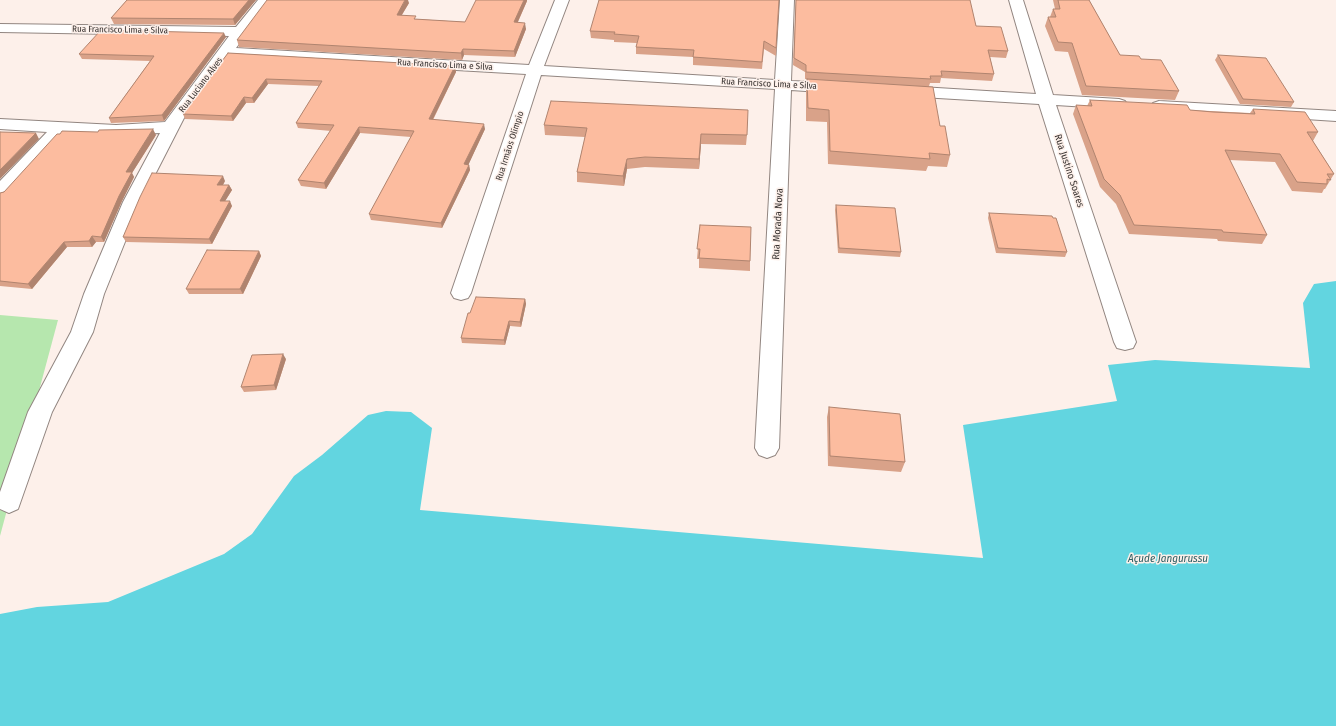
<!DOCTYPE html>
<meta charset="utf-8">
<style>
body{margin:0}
canvas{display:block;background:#fdf0ea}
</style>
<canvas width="1336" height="726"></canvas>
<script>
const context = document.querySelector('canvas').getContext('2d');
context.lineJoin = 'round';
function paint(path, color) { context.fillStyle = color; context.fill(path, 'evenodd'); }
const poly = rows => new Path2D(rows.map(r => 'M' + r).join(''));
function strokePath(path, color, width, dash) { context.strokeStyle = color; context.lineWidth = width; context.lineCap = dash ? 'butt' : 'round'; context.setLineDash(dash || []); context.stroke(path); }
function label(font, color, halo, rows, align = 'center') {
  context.font = font + ' "Fira Sans Condensed",sans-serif'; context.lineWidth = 3; context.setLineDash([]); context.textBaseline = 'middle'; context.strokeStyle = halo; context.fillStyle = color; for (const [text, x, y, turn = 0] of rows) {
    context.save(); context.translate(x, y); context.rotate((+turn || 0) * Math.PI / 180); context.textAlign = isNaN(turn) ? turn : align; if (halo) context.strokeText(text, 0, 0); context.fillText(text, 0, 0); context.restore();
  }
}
paint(poly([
 [0,315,58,320,0,536]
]), '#b6e7ae');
paint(poly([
 [1336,281,1336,726,0,726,0,614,37,607,108,602,224,554,252,534,294,476,322,455,368,415,386,411,411,412,432,428,420,510,983,558,963,425,1117,401,1108,365,1155,360,1310,368,1303,303,1314,284]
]), '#62d5e0');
const street = poly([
 [258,0,272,0,236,48,529,65,555,0,569,0,544,66,775,80,780,0,794,0,791,81,836,83,842,85,844,88,842,91,836,93,791,90,779,448,775,455,767,458,759,455,755,448,775,89,541,75,471,293,468,298,461,300,454,298,451,293,526,74,229,57,184,118,141,202,104,294,93,332,52,412,18,509,9,513,0,509,0,492,28,412,71,332,84,294,123,202,160,133,116,135,65,132,6,196,0,198,0,181,47,132,0,129,0,119,116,125,165,122,229,36,0,32,0,24,236,27,258,0],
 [1009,0,1023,0,1053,95,1119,99,1125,101,1127,104,1125,107,1119,109,1056,105,1136,342,1133,348,1125,350,1117,348,1114,342,1039,104,904,96,898,94,896,91,898,88,904,86,1036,94,1009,0],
 [1159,101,1336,111,1336,121,1153,109,1151,106,1153,103,1159,101]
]);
strokePath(street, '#928681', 2);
paint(street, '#fff');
paint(poly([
 [127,0,256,0,235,25,114,24,111,18],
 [779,0,776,56,764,49,762,69,693,65,693,57,636,54,636,47,637,43,614,42,614,40,591,38,590,31],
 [796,0,976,26,1008,51,1006,58,990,57,994,74,992,81,941,78,940,83,930,83,929,86,940,126,950,155,947,167,928,166,926,171,828,164,827,122,806,121,806,91,807,79,805,79,805,72,793,65],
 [1053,0,1089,0,1120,55,1141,59,1179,91,1175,100,1082,95,1068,52,1055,51,1045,26,1048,17,1050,17,1053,9,1055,9],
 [527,1,518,22,526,29,515,57,464,55,462,60,239,47,237,40,409,3,402,15,416,19,465,22],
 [226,37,164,121,111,123,109,118,150,61,82,59,79,54],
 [228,53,455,66,456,72,433,120,485,129,468,165,469,165,470,170,442,228,371,220,369,214,411,137,360,133,326,189,301,186,298,180,331,131,298,128,296,123,319,86,268,84,254,103,246,103,233,121,185,119,183,114],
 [1218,55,1294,102,1291,107,1240,104,1215,60],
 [1090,100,1190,110,1250,113,1253,109,1318,132,1313,141,1334,174,1325,189,1324,189,1322,193,1292,191,1275,162,1229,160,1267,235,1262,244,1218,241,1217,239,1129,234,1116,204,1100,187,1073,114,1076,105,1087,106],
 [544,125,747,135,746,145,701,144,699,169,645,167,627,169,624,186,577,182,577,172,585,137,545,135],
 [156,135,132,173,134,177,122,201,104,242,96,242,92,247,67,247,32,289,0,286,0,193],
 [225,181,223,185,229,185,232,190,225,201,232,206,212,244,126,242,123,237],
 [836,205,901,252,900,257,838,253,835,210],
 [989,213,1067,252,1065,257,996,253,988,218],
 [700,225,750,261,750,271,699,268,699,259,697,259],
 [259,251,261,256,243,294,189,294,186,289],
 [525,299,526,304,521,327,510,326,505,345,462,343,461,338,470,313],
 [286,359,276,390,244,392,241,387],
 [829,407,905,462,901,472,828,466,827,417]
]), '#d9a289');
paint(poly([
 [249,0,256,0,235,25,233,19],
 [405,0,408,0,409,3,398,21,397,15],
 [524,0,527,0,527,1,515,28,514,22],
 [525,23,526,29,515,57,514,51],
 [224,33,226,37,164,121,162,115],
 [463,49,464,55,462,60,461,53],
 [455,66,456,72,430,125,429,119],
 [266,79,268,84,254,103,252,98],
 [244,97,246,103,233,121,231,116],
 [484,124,485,129,466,170,464,164],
 [359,127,360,133,326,189,324,183],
 [153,129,156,135,132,173,134,177,122,201,104,242,101,237,126,172],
 [36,133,39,139,0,179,0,170],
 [701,134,701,144,699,169,699,159],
 [627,159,627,169,624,186,623,176],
 [469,165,470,170,442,228,441,223],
 [223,176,225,181,220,190,217,185],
 [229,185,232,190,222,206,220,201],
 [230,201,232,206,212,244,209,239],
 [92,236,96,242,92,247,89,241],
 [64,242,67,247,32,289,28,284],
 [259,251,261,256,243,294,240,289],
 [525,299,526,304,521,327,520,322],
 [509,321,510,326,505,345,504,340],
 [283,354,286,359,276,390,274,385]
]), '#b0846f');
const building = poly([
 [127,0,249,0,233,19,111,18,127,0],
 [267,0,405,0,397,15,416,16,414,19,465,22,476,0,524,0,514,22,525,23,514,51,463,49,461,53,237,40,267,0],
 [599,0,779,0,776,48,764,41,762,62,693,57,694,50,636,47,639,36,614,34,615,32,590,31,599,0],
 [796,0,970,0,976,26,1001,27,1008,51,988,50,994,74,941,71,942,76,930,76,931,79,806,72,806,65,794,58,796,0],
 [1058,0,1089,0,1120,55,1139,56,1141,59,1161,60,1179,91,1086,86,1072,43,1058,42,1048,17,1056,17,1053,9,1060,9,1058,0],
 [101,30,224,33,162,115,109,118,154,56,79,54,101,30],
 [228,53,455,66,429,119,484,124,464,164,469,165,441,223,369,214,414,131,359,127,324,183,298,180,334,125,296,123,322,81,266,79,252,98,244,97,231,116,183,114,228,53],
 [1218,55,1266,58,1294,102,1243,99,1218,55],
 [807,79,933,87,940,126,945,126,950,155,929,153,930,159,830,151,829,110,808,108,807,79],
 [1090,100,1187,105,1190,110,1213,112,1255,114,1253,109,1305,112,1318,132,1307,132,1334,174,1327,174,1331,180,1327,179,1327,184,1297,182,1280,154,1225,150,1267,235,1223,232,1222,230,1134,225,1120,195,1104,179,1076,105,1092,106,1090,100],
 [551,101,748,110,747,135,701,134,699,159,645,157,627,159,623,176,577,172,587,128,544,125,551,101],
 [153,129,126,172,132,172,119,196,101,237,92,236,89,241,64,242,28,284,0,281,0,193,4,192,57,134,60,134,62,131,98,132,99,130,153,129],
 [0,132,36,133,0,170,0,132],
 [152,173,223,176,217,185,229,185,220,201,230,201,209,239,123,237,140,197,152,173],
 [836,205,895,208,901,252,839,248,836,205],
 [989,213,1052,216,1053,218,1056,218,1067,252,998,248,989,213],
 [700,225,751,227,750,261,699,258,700,249,697,249,700,225],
 [207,250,259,251,240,289,186,289,207,250],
 [476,297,525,299,520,322,509,321,504,340,461,338,468,313,470,313,476,297],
 [283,354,274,385,241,387,252,355,283,354],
 [829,407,900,414,905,462,830,456,829,407]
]);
paint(building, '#fcbc9f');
strokePath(building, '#b0846f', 1);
label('9px', '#383331', '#fdf0ea', [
 ["Rua Francisco Lima e Silva",120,30,1],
 ["Rua Francisco Lima e Silva",445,65,3],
 ["Rua Francisco Lima e Silva",769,84,3],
 ["Rua Luciano Alves",201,85,-53],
 ["Rua Irmãos Olímpio",510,146,-72]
]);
label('10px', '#383331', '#fdf0ea', [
 ["Rua Justino Soares",1069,171,72],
 ["Rua Morada Nova",778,224,-87]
]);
label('italic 11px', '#2c5e63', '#fdf0ea', [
 ["Açude Jangurussu",1168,559]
]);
</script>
